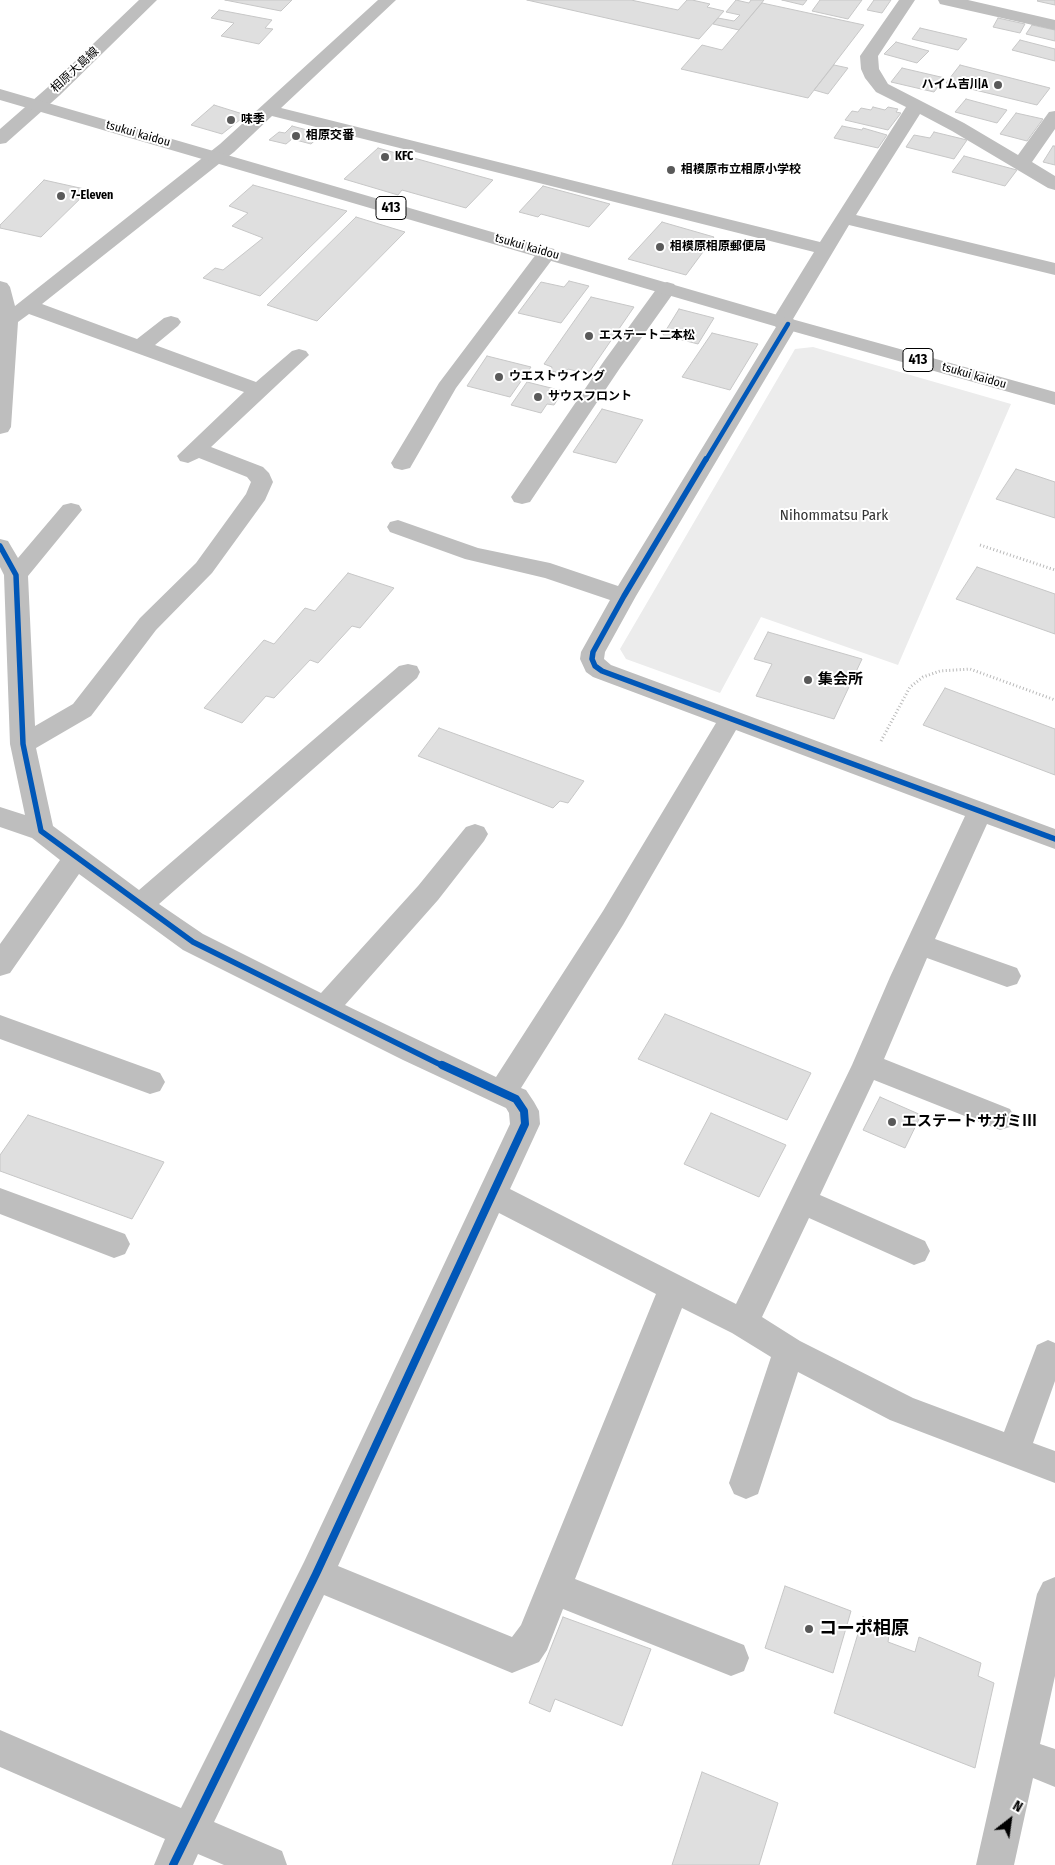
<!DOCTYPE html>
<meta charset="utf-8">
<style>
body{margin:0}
#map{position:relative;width:1055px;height:1865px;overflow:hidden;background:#fff;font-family:"Fira Sans Condensed",sans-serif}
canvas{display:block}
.north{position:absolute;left:985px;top:1795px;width:50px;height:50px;-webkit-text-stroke:4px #fff;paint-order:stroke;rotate:30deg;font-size:14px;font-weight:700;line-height:20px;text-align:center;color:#000}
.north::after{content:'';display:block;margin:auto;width:18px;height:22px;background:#000;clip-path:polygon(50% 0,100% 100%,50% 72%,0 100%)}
</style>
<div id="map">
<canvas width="1055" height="1865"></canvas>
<div class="north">N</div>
</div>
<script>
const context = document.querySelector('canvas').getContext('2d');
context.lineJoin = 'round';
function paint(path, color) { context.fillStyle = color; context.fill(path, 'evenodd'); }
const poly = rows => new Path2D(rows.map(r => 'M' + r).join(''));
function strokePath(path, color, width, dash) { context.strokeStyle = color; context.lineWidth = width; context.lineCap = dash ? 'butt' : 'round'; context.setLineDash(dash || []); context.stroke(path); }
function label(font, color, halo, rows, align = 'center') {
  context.font = font + ' "Fira Sans Condensed","Noto Sans JP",sans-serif'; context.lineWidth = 4; context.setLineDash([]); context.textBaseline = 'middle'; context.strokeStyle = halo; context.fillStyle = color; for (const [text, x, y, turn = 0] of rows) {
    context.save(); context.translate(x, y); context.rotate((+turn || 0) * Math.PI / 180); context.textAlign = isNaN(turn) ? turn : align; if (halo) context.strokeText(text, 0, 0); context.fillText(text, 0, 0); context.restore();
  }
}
paint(poly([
 [813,347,1011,404,898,665,761,617,720,693,626,659,620,649,795,349]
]), '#ececec');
const building = poly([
 [225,0,292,0,281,11,225,0],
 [527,0,631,0,678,10,687,0,692,0,710,4,707,7,724,11,699,39,527,0],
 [736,0,749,3,751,0,764,0,739,30,713,24,718,18,734,21,740,15,726,12,736,0],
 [782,0,807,0,803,5,782,0],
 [820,0,862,0,848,19,812,11,820,0],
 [874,0,891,0,882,13,867,10,874,0],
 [1038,0,1055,0,1055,5,1037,1,1038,0],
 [762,3,864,25,808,98,681,69,702,45,722,50,762,3],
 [219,10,272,20,265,28,273,29,259,44,221,36,234,23,211,18,219,10],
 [998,18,1025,24,1020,33,993,27,998,18],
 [1032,25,1055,30,1055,41,1026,34,1032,25],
 [920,28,967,39,958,50,912,39,920,28],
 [1020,40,1055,49,1055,61,1012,50,1020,40],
 [896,42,929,51,917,63,884,54,896,42],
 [834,65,848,68,828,94,814,90,834,65],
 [960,65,1050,88,1037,105,946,83,960,65],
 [902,68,945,78,934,92,891,82,902,68],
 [966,99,1007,110,997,123,955,112,966,99],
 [214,105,246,115,222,134,191,125,214,105],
 [873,107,885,110,888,107,898,109,896,112,901,113,888,130,845,120,852,111,858,112,861,108,871,110,873,107],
 [1016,113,1043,119,1027,141,1000,134,1016,113],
 [292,126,322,134,311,144,292,139,286,144,269,140,279,132,285,133,292,126],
 [842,126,862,130,863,128,887,135,878,148,834,138,842,126],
 [934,132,967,140,954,159,906,147,914,135,930,138,934,132],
 [1053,146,1055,146,1055,165,1043,162,1053,146],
 [378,148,493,180,466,208,402,190,398,195,344,179,378,148],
 [964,156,1017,170,1005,186,952,172,964,156],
 [44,180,89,190,41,237,0,228,0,225,44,180],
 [253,185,347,211,260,296,203,278,215,268,223,270,263,238,232,226,248,213,229,206,253,185],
 [543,186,610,204,589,227,541,214,538,217,519,212,543,186],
 [356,217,405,232,317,321,267,305,356,217],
 [662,222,714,237,686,275,628,259,662,222],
 [569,281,589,286,561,323,518,313,541,282,564,287,569,281],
 [591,297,634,307,588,374,568,369,565,374,551,371,552,367,544,364,591,297],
 [679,309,714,318,698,344,663,335,679,309],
 [712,333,758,344,730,390,682,377,712,333],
 [487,356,531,367,510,397,467,386,487,356],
 [527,382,563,391,554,405,547,404,541,413,511,405,527,382],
 [602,409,643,420,616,463,573,452,602,409],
 [1016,469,1055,482,1055,518,996,499,1016,469],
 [977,567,1055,594,1055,634,956,599,977,567],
 [348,573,394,588,360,628,352,626,318,663,310,660,274,698,266,696,242,723,204,708,264,640,274,644,305,608,315,611,348,573],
 [768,632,862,659,834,719,756,696,772,664,754,659,768,632],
 [945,688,1055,729,1055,775,923,725,945,688],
 [439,728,584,781,568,803,560,801,553,808,418,756,439,728],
 [665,1014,811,1073,787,1120,638,1059,665,1014],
 [880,1097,921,1115,905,1148,863,1130,880,1097],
 [711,1113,786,1145,759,1197,684,1164,711,1113],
 [28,1115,164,1162,132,1219,0,1171,0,1155,28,1115],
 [785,1586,851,1611,833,1673,765,1648,785,1586],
 [563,1617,651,1649,622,1726,555,1699,550,1712,529,1703,563,1617],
 [863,1617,890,1628,888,1642,915,1652,919,1637,981,1663,978,1676,994,1683,975,1768,834,1713,863,1617],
 [702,1772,778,1803,759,1865,672,1865,702,1772]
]);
paint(building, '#dfdfdf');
strokePath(building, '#c7c7c7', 1);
strokePath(poly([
 [980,545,1055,570],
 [881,741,910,687,923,677,940,671,970,669,1055,700]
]), '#b9b9b9', 3, [1, 2.5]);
paint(poly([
 [139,0,157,0,60,95,6,143,0,144,0,129,48,87,139,0],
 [378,0,396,0,281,108,820,242,906,107,876,92,865,78,861,69,860,56,899,0,915,0,878,56,879,69,888,84,964,123,1018,155,1049,112,1055,111,1055,129,1032,162,1055,176,1055,190,1048,188,952,131,920,114,856,215,1055,263,1055,275,849,225,793,319,798,324,636,596,605,652,604,659,611,665,1055,829,1055,849,987,824,935,939,1017,968,1021,976,1017,984,1007,987,927,958,884,1059,1010,1109,1015,1118,1010,1127,1000,1130,874,1080,820,1195,925,1241,930,1251,925,1261,914,1265,809,1218,762,1317,800,1341,913,1398,1004,1432,1037,1345,1048,1340,1055,1343,1055,1381,1033,1443,1055,1451,1055,1483,890,1420,798,1372,758,1494,746,1499,734,1494,729,1483,771,1357,732,1333,682,1308,575,1579,744,1645,749,1658,744,1671,731,1676,563,1609,547,1650,539,1662,512,1673,324,1595,214,1822,282,1851,287,1865,224,1865,198,1854,193,1865,154,1865,165,1839,0,1767,0,1730,181,1808,304,1562,510,1124,509,1113,506,1108,403,1060,183,950,79,874,10,973,0,976,0,944,60,860,32,838,0,827,0,807,25,815,10,744,4,575,0,567,0,539,8,541,18,558,63,505,71,503,79,505,82,510,28,576,35,726,73,704,140,618,196,563,246,494,251,482,247,477,199,458,188,463,180,461,177,456,244,392,29,314,18,322,11,427,8,432,0,434,0,281,7,283,10,287,15,306,220,144,378,0],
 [272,116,814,252,771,322,776,327,618,586,550,563,478,548,398,520,390,522,387,527,390,532,465,559,545,578,610,600,581,652,580,659,586,672,593,677,716,723,603,911,496,1077,345,1005,438,900,484,841,488,834,484,827,475,824,466,827,418,886,321,993,203,934,159,904,417,678,420,672,417,666,408,664,399,666,139,890,53,826,36,748,91,716,156,630,212,573,265,500,273,482,269,473,263,467,211,447,309,355,306,351,299,349,292,351,256,382,155,345,178,326,181,322,178,318,171,316,164,318,137,339,42,304,234,152,272,116],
 [736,730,965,816,890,977,852,1065,736,1304,510,1189,540,1124,539,1111,534,1102,526,1090,521,1088,623,925,736,730],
 [499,1213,656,1294,521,1625,512,1637,338,1566,499,1213],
 [938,0,968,0,1055,20,1055,30,940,4,938,0],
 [547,247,554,249,557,253,456,388,410,468,402,470,394,468,391,463,439,383,540,249,547,247],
 [667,282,674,284,677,288,620,368,530,502,522,504,514,502,511,497,604,361,660,284,667,282],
 [0,1015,160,1073,165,1082,160,1091,150,1094,0,1039,0,1015],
 [0,1188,125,1234,130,1244,125,1254,114,1258,0,1214,0,1188],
 [1055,1577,1055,1676,1040,1744,1055,1749,1055,1787,1033,1778,1014,1865,976,1865,1037,1594,1043,1582,1055,1577]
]), '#bebebe');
paint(poly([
 [0,89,788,318,1055,392,1055,405,774,326,0,100,0,89]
]), '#bebebe');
strokePath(poly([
 [706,460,788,324]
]), '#0057b8', 4.5);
strokePath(poly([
 [706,459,624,596,593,652,592,659,595,666,602,671,1055,839],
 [0,546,16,575,23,744,41,831,193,942,445,1067]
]), '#0057b8', 5.5);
strokePath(poly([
 [173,1865,316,1574,525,1124,524,1111,516,1099,442,1065]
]), '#0057b8', 8);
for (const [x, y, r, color] of [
 [998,85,5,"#595959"],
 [231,120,5,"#595959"],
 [296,136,5,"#595959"],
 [385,157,5,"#595959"],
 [671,170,5,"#595959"],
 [61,196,5,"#595959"],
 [660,247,5,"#595959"],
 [589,336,5,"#595959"],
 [499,377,5,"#595959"],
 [538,397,5,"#595959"],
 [808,680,5,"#595959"],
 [892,1122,5,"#595959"],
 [809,1629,5,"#595959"]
]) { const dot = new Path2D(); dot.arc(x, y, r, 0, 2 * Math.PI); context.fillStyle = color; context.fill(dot); strokePath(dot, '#fff', 2); }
label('12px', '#000', '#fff', [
 ["相原大島線",75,70,-43],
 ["tsukui kaidou",138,134,16],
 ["tsukui kaidou",527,247,16],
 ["tsukui kaidou",974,376,16]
]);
label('bold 12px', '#000', '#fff', [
 ["ハイム吉川A",988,85,"right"],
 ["味季",241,120],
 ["相原交番",306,136],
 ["KFC",395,157],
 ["相模原市立相原小学校",681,170],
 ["7-Eleven",71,196],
 ["相模原相原郵便局",670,247],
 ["エステート二本松",599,336],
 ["ウエストウイング",509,377],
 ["サウスフロント",548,397]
], 'left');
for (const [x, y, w] of [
 [391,208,30],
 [918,360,30]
]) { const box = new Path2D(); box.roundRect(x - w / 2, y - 11.5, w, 23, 4); context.fillStyle = '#fff'; context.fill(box); strokePath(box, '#000', 1); }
label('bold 14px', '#000', null, [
 ["413",391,208],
 ["413",918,360]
]);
label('15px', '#333', '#fff', [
 ["Nihommatsu Park",834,516]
]);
label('bold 15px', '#000', '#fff', [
 ["集会所",818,680],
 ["エステートサガミⅢ",902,1122]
], 'left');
label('bold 18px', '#000', '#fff', [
 ["コーポ相原",819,1629]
], 'left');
</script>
